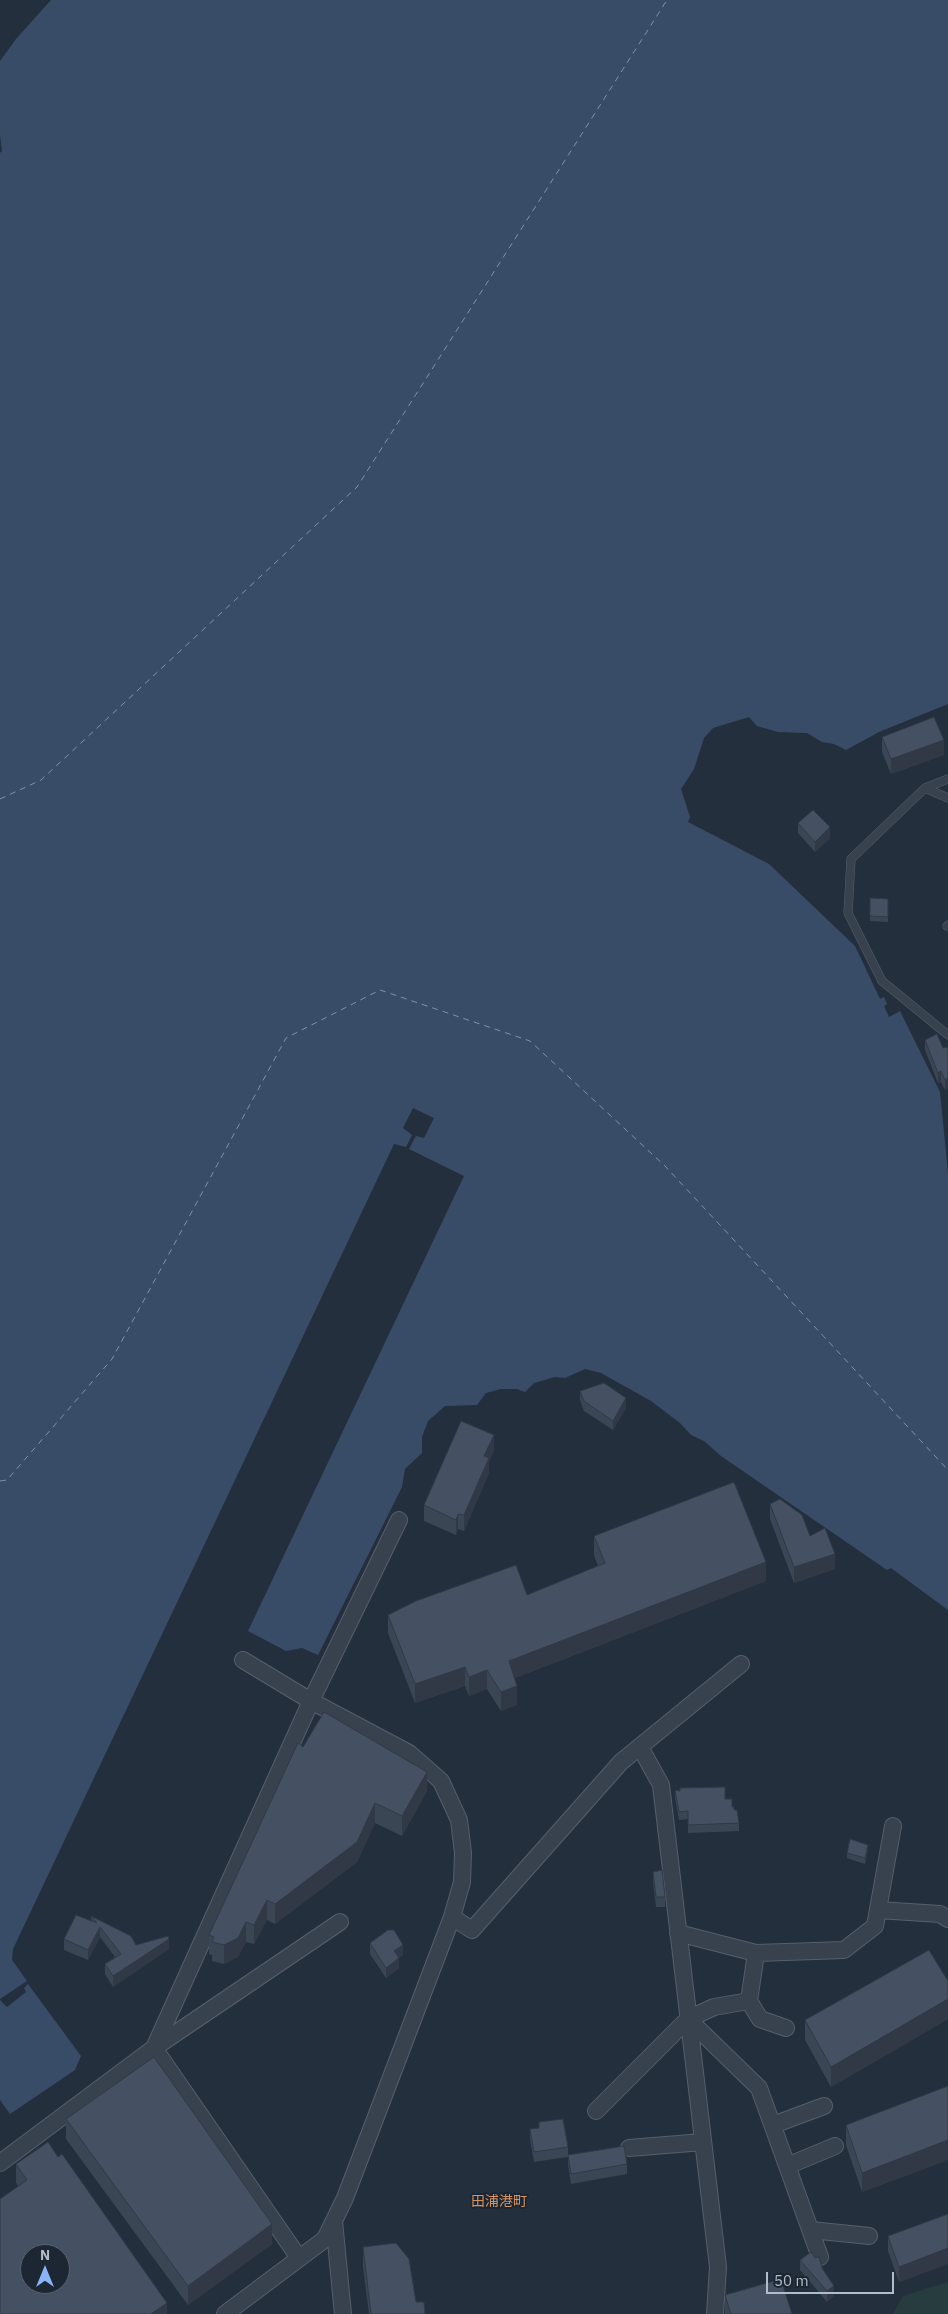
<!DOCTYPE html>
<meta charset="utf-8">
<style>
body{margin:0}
#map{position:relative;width:948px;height:2314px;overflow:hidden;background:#242f3e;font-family:"IBM Plex Sans",sans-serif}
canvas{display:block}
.north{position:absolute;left:20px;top:2244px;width:50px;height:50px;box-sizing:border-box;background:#1d2633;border:1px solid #59626f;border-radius:50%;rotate:0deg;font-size:14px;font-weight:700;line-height:20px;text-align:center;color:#b4bcc9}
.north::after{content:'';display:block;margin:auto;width:18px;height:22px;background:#8ab4f8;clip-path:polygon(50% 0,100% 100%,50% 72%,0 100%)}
.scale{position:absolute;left:766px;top:2272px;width:128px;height:22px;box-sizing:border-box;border:2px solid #b4bcc9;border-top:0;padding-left:6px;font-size:15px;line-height:18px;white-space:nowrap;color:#b4bcc9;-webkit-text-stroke:4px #1d2633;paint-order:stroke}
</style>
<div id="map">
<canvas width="948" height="2314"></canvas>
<div class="north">N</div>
<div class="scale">50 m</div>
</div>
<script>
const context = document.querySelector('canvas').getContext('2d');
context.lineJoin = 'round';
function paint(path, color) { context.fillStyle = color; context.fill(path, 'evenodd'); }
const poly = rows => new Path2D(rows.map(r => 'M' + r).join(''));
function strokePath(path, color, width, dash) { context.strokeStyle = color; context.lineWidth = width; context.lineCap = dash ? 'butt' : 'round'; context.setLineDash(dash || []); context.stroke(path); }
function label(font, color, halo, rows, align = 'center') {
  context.font = font + ' "IBM Plex Sans","Noto Sans JP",sans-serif'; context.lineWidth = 4; context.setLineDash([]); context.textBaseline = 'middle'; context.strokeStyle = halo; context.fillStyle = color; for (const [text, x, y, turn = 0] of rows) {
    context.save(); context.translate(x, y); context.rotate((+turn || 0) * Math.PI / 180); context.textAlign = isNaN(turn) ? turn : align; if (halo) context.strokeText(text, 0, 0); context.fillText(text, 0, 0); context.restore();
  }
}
paint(poly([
 [948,2282,948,2314,893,2314,903,2296]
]), '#263c3f');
paint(poly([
 [51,0,948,0,948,704,879,732,846,750,834,744,822,742,807,733,778,732,757,726,749,717,713,728,704,738,694,769,681,789,690,817,688,822,769,864,855,946,880,999,884,997,887,1004,884,1006,889,1017,900,1011,940,1092,948,1173,948,1610,891,1568,887,1570,721,1456,704,1441,691,1435,680,1423,651,1401,601,1373,585,1369,565,1378,555,1377,534,1383,525,1392,517,1389,501,1389,486,1393,477,1405,445,1406,428,1421,422,1437,422,1453,405,1469,402,1487,318,1655,302,1648,286,1651,248,1631,464,1176,409,1149,416,1136,424,1138,434,1118,413,1108,403,1128,412,1135,406,1147,394,1144,13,1949,12,1960,27,1981,0,1999,0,153,2,151,0,135,0,61,16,39],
 [28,1984,81,2056,75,2070,10,2114,0,2100,0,2000,7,2007,26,1992,24,1988]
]), '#394c67');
strokePath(poly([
 [0,799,41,780,357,487,667,0],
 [0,1481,7,1480,112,1359,286,1038,380,990,530,1041,665,1166,948,1470]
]), '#7c92b1', 1, [6, 5]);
const service = poly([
 [948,779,925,788,851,859,848,913,882,981,948,1035],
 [925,788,948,798],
 [947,926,948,925]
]);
const minor = poly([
 [640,1747,661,1785,718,2267,715,2314],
 [878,1910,940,1914,948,1919],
 [452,1917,472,1930,621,1762,741,1664],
 [678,1933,756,1953,844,1950,875,1926,893,1826],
 [756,1953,749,2001,760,2019,786,2028],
 [688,2019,714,2007,749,2001],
 [596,2111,688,2019,759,2088,820,2257],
 [773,2125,824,2106],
 [629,2148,703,2142],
 [0,2163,154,2048,340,1922],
 [787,2166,835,2146],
 [334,2221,343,2314],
 [811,2230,869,2236],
 [299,2258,154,2048,311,1701,399,1520],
 [225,2314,325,2239,345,2198,452,1917,462,1882,463,1853,459,1820,441,1781,409,1753,311,1701,243,1660]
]);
strokePath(service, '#565f6c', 9);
strokePath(minor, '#565f6c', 18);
strokePath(service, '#38414e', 8);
strokePath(minor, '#38414e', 16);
paint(poly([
 [882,737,944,755,891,774,882,752],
 [798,823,830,838,815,852,798,833],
 [870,898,888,899,888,922,870,921],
 [925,1040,943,1048,948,1047,945,1090,941,1082,938,1083,925,1050],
 [580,1391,626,1408,613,1430,584,1411,580,1400],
 [494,1450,489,1462,489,1473,464,1531,458,1529,456,1535,424,1521,424,1505],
 [770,1504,810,1536,835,1569,794,1583,770,1519],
 [594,1536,766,1581,515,1678,517,1705,501,1711,487,1689,469,1696,465,1686,415,1703,388,1633,388,1615,527,1595,598,1566,594,1555],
 [303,1747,427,1791,402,1836,375,1823,357,1862,275,1924,267,1920,254,1944,246,1942,238,1957,224,1964,212,1961,212,1955,209,1954,209,1935],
 [675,1790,725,1799,734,1810,739,1823,739,1831,688,1833,688,1819,679,1820,675,1798],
 [868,1850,865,1864,847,1858,847,1853],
 [653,1872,665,1897,665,1907,656,1907,653,1882],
 [91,1916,136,1945,169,1949,113,1987,105,1974,105,1964,115,1957,100,1937,88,1960,64,1950,64,1939,91,1921],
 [370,1943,403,1955,399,1958,399,1968,386,1978,370,1954],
 [948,1981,948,2019,831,2087,805,2040,805,2020],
 [948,2086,948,2160,862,2192,846,2145,846,2125],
 [66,2119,272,2244,188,2305,66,2139],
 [530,2129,568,2147,568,2155,627,2164,627,2174,571,2184,568,2165,568,2157,534,2162,530,2139],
 [16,2164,167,2314,18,2186,16,2183],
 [948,2214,948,2264,899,2282,888,2251,888,2236],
 [363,2247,416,2302,425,2314,369,2314,363,2267],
 [800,2260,822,2268,834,2296,827,2302,800,2270],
 [725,2295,792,2314,725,2314]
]), '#3b4654');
paint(poly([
 [944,740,944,755,891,774,891,759],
 [830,827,830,838,815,852,815,842],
 [941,1071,941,1082,938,1083,938,1073],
 [948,1078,948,1089,945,1090,945,1080],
 [626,1398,626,1408,613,1430,613,1421],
 [494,1435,494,1450,489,1462,489,1473,464,1531,464,1515,484,1456],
 [458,1514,458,1529,456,1535,456,1520],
 [835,1554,835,1569,794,1583,794,1567],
 [766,1562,766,1581,509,1680,509,1661],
 [465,1667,465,1686,415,1703,415,1684],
 [487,1670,487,1689,469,1696,469,1677],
 [517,1686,517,1705,501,1711,501,1692],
 [427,1772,427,1791,402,1836,402,1816],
 [375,1803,375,1823,357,1862,275,1924,275,1904],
 [868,1845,868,1850,865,1864,865,1858],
 [267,1900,267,1920,254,1944,254,1925],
 [246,1922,246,1942,238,1957,224,1964,224,1945],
 [100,1927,100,1937,88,1960,88,1950],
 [169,1939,169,1949,113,1987,113,1976],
 [403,1945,403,1955,399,1958,399,1968,386,1978,386,1968,394,1951],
 [948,1999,948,2019,831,2087,831,2067],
 [948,2140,948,2160,862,2192,862,2173],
 [272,2224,272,2244,188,2305,188,2286],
 [948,2248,948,2264,899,2282,899,2267],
 [834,2286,834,2296,827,2302,827,2291],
 [167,2303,167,2314,151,2314]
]), '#303945');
const building = poly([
 [934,717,944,740,891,759,882,737,934,717],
 [813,810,830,827,815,842,798,823,813,810],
 [870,898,888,899,888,917,870,916,870,898],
 [937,1034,943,1048,948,1047,948,1078,945,1080,941,1071,938,1073,925,1040,937,1034],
 [604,1383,626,1398,613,1421,584,1401,580,1391,604,1383],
 [461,1421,494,1435,484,1456,489,1458,464,1515,458,1514,456,1520,424,1505,461,1421],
 [734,1482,766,1562,509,1661,517,1686,501,1692,487,1670,469,1677,465,1667,415,1684,388,1615,416,1601,516,1565,527,1595,605,1563,594,1536,734,1482],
 [780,1499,802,1515,810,1536,825,1528,835,1554,794,1567,770,1504,780,1499],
 [324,1712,427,1772,402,1816,375,1803,357,1842,275,1904,267,1900,254,1925,246,1922,238,1938,224,1945,212,1942,214,1937,209,1935,298,1743,303,1747,324,1712],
 [725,1787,725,1799,732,1799,732,1807,734,1807,734,1810,737,1810,739,1823,688,1825,688,1811,679,1812,675,1790,680,1791,680,1788,725,1787],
 [850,1839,868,1845,865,1858,847,1853,850,1839],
 [662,1870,665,1897,656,1897,653,1872,662,1870],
 [76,1915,97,1923,91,1916,131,1936,136,1945,168,1936,169,1939,113,1976,105,1964,121,1954,100,1927,88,1950,64,1939,76,1915],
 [388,1930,394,1930,403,1945,394,1951,399,1958,386,1968,370,1943,388,1930],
 [929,1950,948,1981,948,1999,831,2067,805,2020,929,1950],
 [154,2057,272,2224,188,2286,66,2119,154,2057],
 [948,2086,948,2140,862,2173,846,2125,948,2086],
 [563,2119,568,2147,534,2152,530,2129,539,2128,539,2122,563,2119],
 [48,2142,58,2157,62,2154,167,2303,151,2314,0,2314,0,2199,27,2180,16,2164,48,2142],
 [30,2254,60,2254,60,2284,30,2284,30,2254],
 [624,2146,627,2164,571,2174,568,2155,624,2146],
 [948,2214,948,2248,899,2267,888,2236,948,2214],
 [396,2243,409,2259,416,2302,424,2302,425,2314,371,2314,363,2247,396,2243],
 [811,2252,815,2258,819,2257,822,2268,834,2286,827,2291,800,2260,811,2252],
 [781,2279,792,2314,731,2314,725,2295,781,2279]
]);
paint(building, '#455162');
strokePath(building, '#303945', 1);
label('14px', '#d59563', '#1d2633', [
 ["田浦港町",499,2202]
]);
</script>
